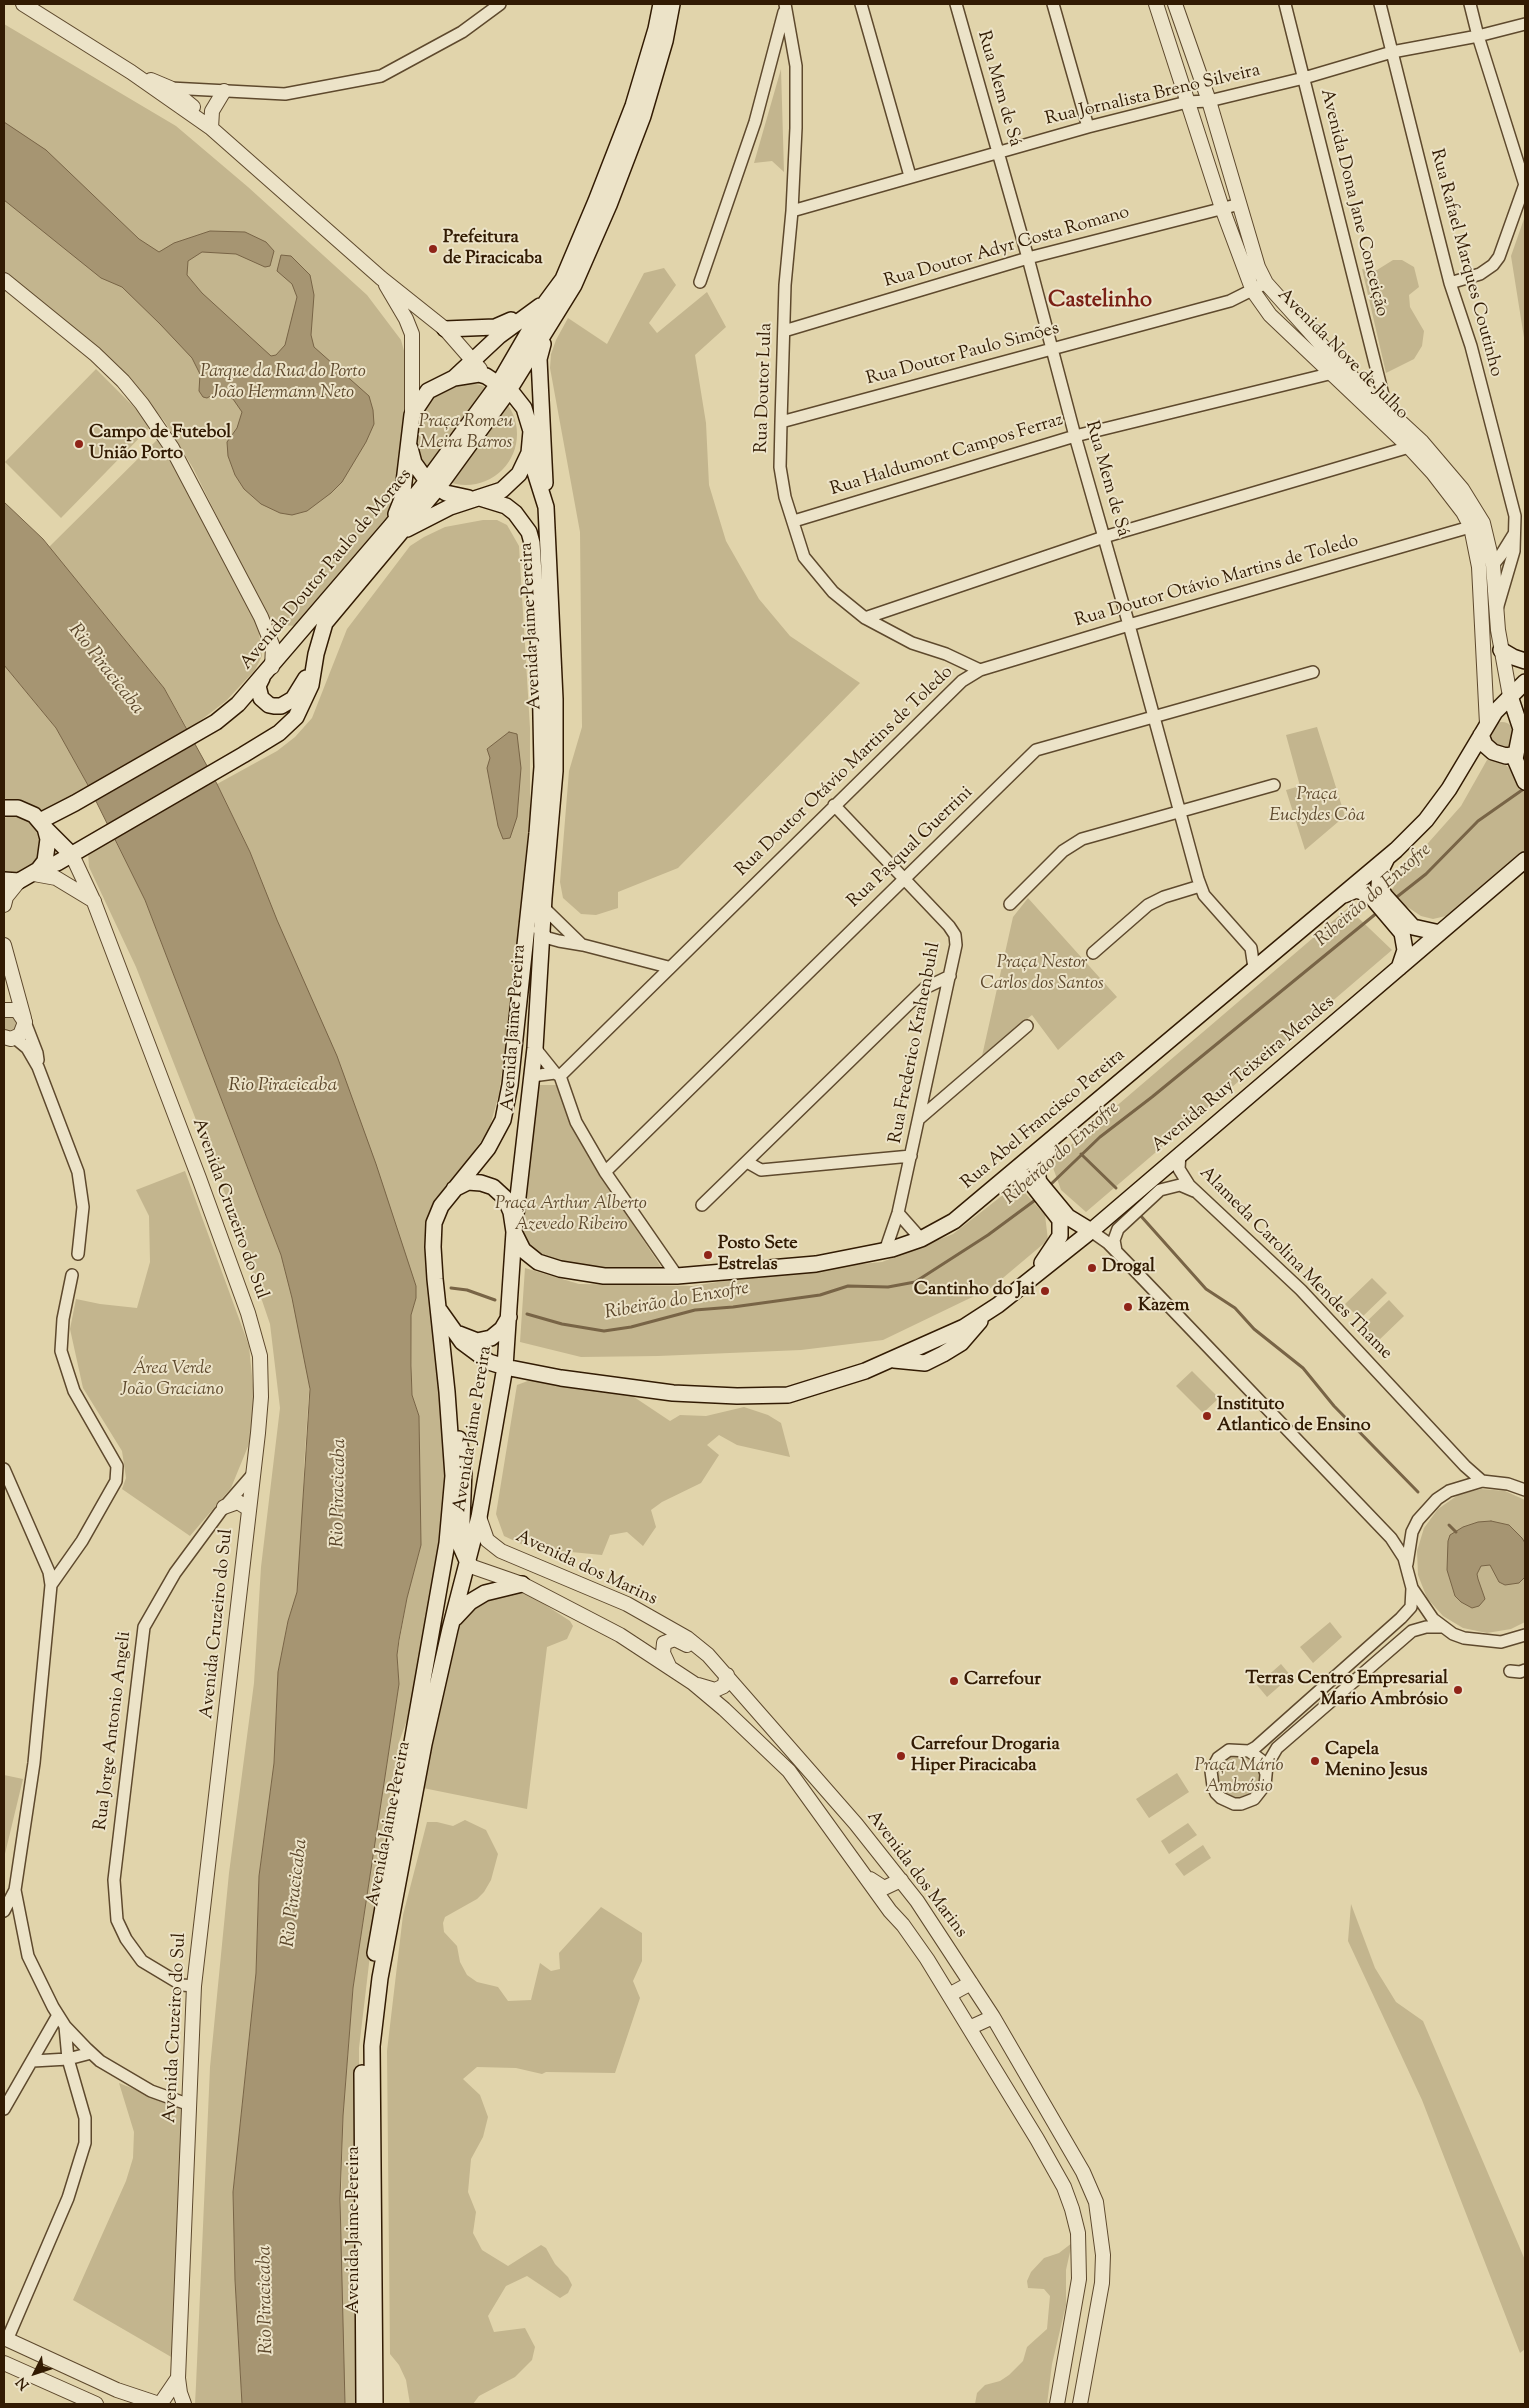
<!DOCTYPE html>
<meta charset="utf-8">
<style>
body{margin:0}
#map{position:relative;width:1529px;height:2408px;overflow:hidden;background:#e1d4ab;font-family:"Sorts Mill Goudy",serif}
canvas{display:block}
.frame{position:absolute;inset:0;border:5px solid #321b03;pointer-events:none}
.north{position:absolute;left:10px;top:2348px;width:50px;height:50px;-webkit-text-stroke:4px #ece3c8;paint-order:stroke;rotate:229deg;font-size:14px;font-weight:700;line-height:20px;text-align:center;color:#321b03}
.north::after{content:'';display:block;margin:auto;width:18px;height:22px;background:#321b03;clip-path:polygon(50% 0,100% 100%,50% 72%,0 100%)}
</style>
<div id="map">
<canvas width="1529" height="2408"></canvas>
<div class="frame"></div>
<div class="north">N</div>
</div>
<script>
const context = document.querySelector('canvas').getContext('2d');
context.lineJoin = 'round';
function paint(path, color) { context.fillStyle = color; context.fill(path, 'evenodd'); }
const poly = rows => new Path2D(rows.map(r => 'M' + r).join(''));
function strokePath(path, color, width, dash) { context.strokeStyle = color; context.lineWidth = width; context.lineCap = dash ? 'butt' : 'round'; context.setLineDash(dash || []); context.stroke(path); }
function label(font, color, halo, rows, align = 'center') {
  context.font = font + ' "Sorts Mill Goudy",serif'; context.lineWidth = 4; context.setLineDash([]); context.textBaseline = 'middle'; context.strokeStyle = halo; context.fillStyle = color; for (const [text, x, y, turn = 0] of rows) {
    context.save(); context.translate(x, y); context.rotate((+turn || 0) * Math.PI / 180); context.textAlign = isNaN(turn) ? turn : align; if (halo) context.strokeText(text, 0, 0); context.fillText(text, 0, 0); context.restore();
  }
}
paint(poly([
 [4,24,176,126,248,187,367,295,401,340,408,365,407,404,399,497,389,521,300,626,273,625,267,617,193,468,165,422,131,382,4,274],
 [781,69,784,172,772,161,754,163],
 [1525,216,1525,344,1511,256],
 [1393,260,1402,260,1414,267,1419,287,1409,295,1410,307,1424,331,1422,346,1414,359,1386,373,1362,269,1377,270],
 [664,268,676,285,649,323,657,333,707,292,726,327,695,355,706,423,709,485,726,541,759,599,790,636,860,683,678,868,618,892,618,908,596,915,581,914,563,898,560,882,569,771,582,727,580,532,550,368,551,354,556,340,568,318,607,344,644,273],
 [96,369,152,425,61,518,5,462],
 '415 434a51 51 0 1 1 102 0a51 51 0 1 1-102 0Z',
 [162,435,257,618,262,656,255,670,226,701,188,730,164,688,49,547],
 [483,520,497,520,507,525,519,546,530,728,530,812,510,1011,499,1094,489,1130,437,1204,449,1476,443,1544,419,1687,399,1742,387,1812,359,2048,359,2404,345,2404,340,2249,343,2116,353,1988,399,1684,397,1655,407,1598,421,1545,419,1416,412,1395,411,1315,416,1298,416,1286,250,852,217,784,277,751,295,737,312,718,347,629,410,546,424,537,445,527],
 [4,665,56,728,89,787,44,815,36,813,4,798],
 '1489 735a13 13 0 1 1 26 0a13 13 0 1 1-26 0Z',
 [1317,727,1345,816,1305,850,1286,790,1300,786,1286,735],
 [1494,757,1499,759,1525,782,1525,863,1482,888,1446,916,1433,919,1421,916,1403,904,1391,891,1405,869,1461,806,1487,760],
 [11,816,22,817,32,822,45,839,38,870,4,878,4,818],
 [114,838,145,900,281,1255,302,1333,310,1378,304,1466,302,1582,288,1621,278,1672,274,1763,259,1876,256,1973,233,2192,235,2280,242,2404,195,2404,196,2385,210,2067,229,1873,254,1683,261,1567,280,1408,270,1324,231,1209,136,967,89,867,88,852],
 [1028,898,1117,997,1058,1050,1032,1015,982,1056,1013,917],
 [1348,908,1392,950,1086,1212,1061,1190,1051,1162],
 [4,1014,19,1017,18,1032,4,1033],
 [534,1085,556,1085,574,1128,605,1182,663,1270,601,1268,553,1260,532,1248,524,1235,523,1219],
 [185,1171,249,1346,254,1396,251,1439,231,1488,190,1536,122,1489,126,1478,122,1451,83,1388,70,1329,76,1299,100,1304,137,1308,150,1262,149,1216,136,1190],
 [1017,1184,1045,1215,1048,1240,991,1288,883,1340,801,1350,658,1356,581,1357,520,1342,525,1268,579,1284,693,1286,779,1272,882,1262,953,1234],
 [1372,1278,1387,1293,1360,1319,1345,1304],
 [1389,1300,1404,1316,1377,1342,1362,1326],
 [1192,1371,1219,1398,1203,1413,1176,1386],
 [533,1379,628,1393,670,1421,680,1415,706,1416,744,1407,768,1415,781,1423,790,1457,737,1445,719,1435,707,1445,719,1455,701,1483,662,1502,651,1510,656,1527,643,1546,627,1532,610,1535,602,1555,530,1548,504,1536,496,1514,517,1385],
 [1481,1489,1505,1491,1525,1500,1525,1622,1511,1629,1487,1633,1463,1628,1443,1616,1427,1598,1418,1575,1417,1551,1424,1528,1438,1509,1458,1495],
 [524,1591,570,1621,573,1626,567,1639,547,1647,527,1809,423,1788,460,1625,476,1605,504,1593],
 [1330,1622,1342,1637,1313,1663,1300,1647],
 [1281,1664,1291,1676,1267,1697,1257,1685],
 '1217 1777a22 22 0 1 1 44 0a22 22 0 1 1-44 0Z',
 [1177,1773,1189,1792,1149,1818,1136,1799],
 [4,1775,23,1779,4,1858],
 [465,1820,486,1830,498,1854,491,1880,484,1892,477,1899,445,1917,443,1923,444,1932,457,1946,460,1962,467,1975,477,1982,498,1987,508,2001,531,2000,540,1963,551,1971,560,1969,559,1953,601,1907,642,1933,642,1961,633,1981,640,1998,615,2073,546,2072,542,2074,516,2068,477,2067,463,2079,480,2095,488,2117,483,2137,471,2159,468,2192,476,2212,473,2233,482,2250,508,2266,541,2245,546,2248,555,2264,568,2277,572,2285,568,2293,560,2298,527,2276,506,2286,488,2316,494,2332,525,2328,535,2347,532,2360,515,2377,479,2396,473,2404,410,2404,406,2380,399,2365,390,2354,387,2051,403,1915,427,1822,437,1822,453,1826],
 [1188,1823,1197,1835,1169,1854,1161,1841],
 [1203,1845,1211,1858,1184,1876,1175,1864],
 [1351,1904,1375,1968,1396,2002,1423,2021,1525,2260,1525,2349,1520,2353,1422,2100,1348,1941],
 [119,2083,183,2109,173,2358,73,2300,126,2181,133,2158,134,2132],
 [1072,2243,1066,2270,1066,2305,1052,2364,1047,2404,975,2404,977,2393,985,2385,1000,2381,1009,2375,1023,2361,1027,2347,1047,2329,1050,2296,1044,2289,1028,2288,1027,2281,1031,2272,1044,2258,1059,2253]
]), '#c3b58e');
const water = poly([
 [4,122,46,150,139,239,159,252,174,243,210,231,245,232,266,242,274,251,270,266,265,267,236,254,202,252,188,261,187,275,202,293,271,356,276,355,285,345,297,297,292,284,277,271,281,255,291,256,310,275,314,295,311,335,314,347,369,396,373,410,374,424,366,442,342,482,331,493,307,511,292,515,280,513,261,504,244,489,235,475,228,456,227,442,237,428,242,412,233,399,218,392,207,398,203,397,199,391,200,374,192,358,160,324,122,287,101,278,4,200,4,122],
 [4,502,43,539,164,688,217,784,250,852,277,920,337,1056,376,1164,416,1286,416,1298,411,1315,411,1366,412,1395,419,1416,421,1545,407,1598,399,1640,397,1655,399,1684,353,1988,343,2116,340,2199,345,2404,242,2404,235,2280,233,2192,256,1973,259,1876,274,1763,278,1672,288,1621,297,1592,310,1389,292,1298,281,1255,145,900,89,787,56,728,4,665,4,502],
 [509,732,517,734,521,768,517,817,510,838,503,839,498,826,487,768,490,758,487,749,509,732],
 [1491,1521,1509,1525,1522,1538,1525,1543,1525,1577,1519,1583,1505,1585,1499,1582,1490,1565,1481,1566,1477,1574,1478,1579,1485,1599,1479,1606,1472,1608,1461,1602,1455,1596,1447,1570,1448,1541,1450,1535,1463,1527,1478,1522,1491,1521]
]);
paint(water, '#a69572');
strokePath(water, '#786446', 1);
strokePath(poly([
 [1393,900,1426,874,1478,821,1525,788],
 [1081,1154,1116,1188],
 [1049,1186,1100,1137,1152,1097,1378,912],
 [1140,1215,1206,1289,1235,1308,1254,1329,1303,1368,1334,1406,1418,1492],
 [451,1288,467,1290,495,1300],
 [527,1314,562,1324,604,1331,631,1327,695,1310,733,1307,820,1295,848,1286,888,1287,915,1282,988,1235,1038,1198],
 [1449,1525,1456,1532]
]), '#786446', 3);
const minor = poly([
 [785,4,796,66,796,128,792,211,785,285,781,422,780,467,785,497,804,557,833,592,865,618,912,643,946,654,980,670],
 [861,4,910,176],
 [956,4,1028,258,1075,436,1129,625,1198,879,1204,895,1251,948,1254,968],
 [1053,4,1088,127],
 [1285,4,1387,411],
 [1380,4,1434,220,1450,283,1471,346,1515,516,1514,551,1497,609],
 [1470,4,1478,36,1525,185],
 [170,88,285,94,381,76,462,32,500,4],
 [792,211,1088,127,1187,102,1209,101,1304,78,1392,52,1478,36,1525,24],
 [700,282,755,122,784,12],
 [1450,283,1480,274,1493,265,1499,257,1525,184],
 [784,331,1028,258,1240,204],
 [781,422,1230,301,1266,283],
 [794,521,1075,436,1337,372],
 [1493,565,1501,555,1514,534],
 [865,618,1104,537,1416,445],
 [834,805,949,926,955,935,956,945,898,1213,885,1251],
 [1010,904,1063,851,1082,839,1274,785],
 [543,907,581,944],
 [539,930,548,938,559,941,583,945,668,967],
 [1093,953,1148,905,1164,897,1200,886],
 [25,1022,37,1053,38,1060],
 [15,1038,27,1048,38,1067,78,1172,83,1207,78,1254],
 [535,1048,555,1073],
 [532,1076,555,1073,560,1076,962,681,980,670,1129,625,1477,525],
 [560,1076,576,1122,605,1172,677,1276],
 [920,1118,1027,1026],
 [1180,1153,1179,1169,1189,1185,1301,1290,1465,1466,1482,1481],
 [747,1162,761,1170,911,1156],
 [605,1172,1036,750,1313,672],
 [702,1205,925,988,950,976],
 [898,1213,921,1239],
 [1091,1231,1108,1243,1142,1278,1391,1538,1404,1558,1412,1588,1433,1619,1453,1634,1464,1638,1501,1642,1525,1635],
 [1116,1251,1114,1240,1118,1229,1160,1190,1180,1185,1194,1191],
 [4,1469,49,1572,51,1585,34,1763,15,1890,28,1956,53,2007,65,2026,87,2049,100,2061,151,2091,190,2105],
 [1407,1564,1412,1532,1418,1520,1437,1499,1449,1491,1482,1481,1508,1484,1525,1490],
 [51,1585,82,1541,116,1481,117,1466,74,1391,61,1351,63,1319,72,1275],
 [1412,1588,1411,1607,1401,1618,1256,1747,1249,1751,1229,1750,1218,1758,1211,1771,1213,1786,1216,1793,1221,1798,1234,1804,1241,1804,1254,1799,1265,1785,1267,1765,1277,1748,1412,1631,1426,1627,1443,1627],
 [1510,1671,1520,1672,1525,1670],
 [1249,1751,1261,1760,1266,1774],
 [4,1911,15,1890],
 [194,1986,182,1985,142,1961,126,1939,117,1920,114,1880,144,1627,175,1573,220,1512,253,1474],
 [33,2061,68,2059,91,2053],
 [4,2109,58,2015],
 [7,2340,68,2198,85,2143,85,2118,68,2059,65,2026]
]);
const tertiary = poly([
 [23,4,131,72,211,128,381,278,445,329,480,369],
 [1156,4,1222,208,1253,291,1270,315,1409,447,1433,473,1463,512,1471,527,1479,567,1487,724],
 [1175,4,1209,101,1258,267,1266,283,1344,370,1422,442,1462,489,1483,523,1493,565,1498,630,1510,696],
 [151,80,170,88,193,107],
 [211,128,212,111,224,91],
 [4,280,95,354,123,381,142,404,172,448,261,617,273,647,272,667],
 [386,285,406,319,412,334,412,415],
 [72,855,94,902,199,1178,248,1313,260,1356,261,1397,258,1433,194,1986,178,2378,180,2393,184,2404],
 [34,874,56,878,94,901],
 [4,905,6,897,19,881],
 [4,945,24,1018],
 [4,1010,17,1010,25,1022,20,1035,11,1039,4,1037],
 [224,1507,238,1502,249,1509],
 [479,1517,487,1540,501,1551,627,1604,687,1638,708,1655,856,1824,917,1901,993,2017,1083,2172,1096,2202,1103,2255,1102,2283,1080,2404],
 [468,1563,473,1567,522,1584,620,1635,693,1683,724,1709,789,1771,890,1911,903,1925,927,1959,1037,2139,1064,2187,1072,2209,1078,2233,1079,2279,1057,2404],
 [669,1666,663,1653,664,1643,675,1639,687,1645],
 [698,1685,715,1690,724,1686,727,1675],
 [870,1879,884,1888,901,1880],
 [949,1995,971,1983],
 [969,2028,993,2017],
 [4,2338,117,2390,159,2404],
 [4,2363,96,2404],
 [161,2403,178,2378]
]);
const secondary = poly([
 [445,329,495,327,511,320],
 [543,344,539,359,545,483],
 [454,378,499,336,540,306],
 [410,448,414,463,427,481,446,493,469,498],
 [396,514,402,499,412,415,428,391,454,378,479,374,486,376,513,394,524,408,531,431,529,453,519,474,502,490,450,507,407,529],
 [1501,650,1513,657,1525,661],
 [262,678,258,686,261,698,269,705,274,706,281,706,293,699,306,678],
 [1510,696,1521,729,1515,759,1525,782],
 [1481,735,1485,745,1493,752,1506,756,1515,754],
 [4,808,18,808,34,815,45,828,48,839,45,861,38,870,19,881,4,880],
 [40,821,75,803,216,722,238,704,391,526,427,481,499,383,546,302,563,279,596,201,633,106,656,29,661,4],
 [45,828,72,855],
 [1387,858,1380,872,1379,886,1385,896,1413,927,1440,933],
 [38,870,57,863,243,755,279,733,296,717,311,685,316,654,325,623,437,489,509,390,574,285,609,205,643,116,665,41,672,4],
 [1344,895,1356,890,1369,894,1402,933,1405,950,1399,968],
 [1048,1151,1040,1159,1036,1168,1039,1182,1068,1217,1091,1231],
 [1008,1176,1024,1177,1028,1179,1060,1220,1060,1236,1042,1263],
 [454,1189,468,1182,481,1183,493,1187,505,1198,511,1212,514,1232,523,1250,538,1262,560,1269,604,1276,677,1276,816,1264,892,1249,921,1239,954,1221,1396,850,1426,820,1449,789,1495,712,1525,682],
 [440,1311,462,1342,489,1362,505,1367,561,1378,673,1393,737,1396,788,1395,865,1371,964,1327,998,1305,1091,1231,1525,860],
 [459,1334,477,1341,491,1338,502,1329,509,1317],
 [894,1360,925,1363,943,1354,961,1343,980,1321],
 [459,1439,464,1469,461,1547,468,1563],
 [455,1618,470,1602,485,1593,522,1584],
 [375,1953,447,1543,453,1476,447,1392,435,1279,433,1247,434,1223,441,1206,488,1148,503,1120,510,1085,537,833,542,767,540,667,532,543,529,532,515,513,506,506,480,498],
 [362,2073,364,2404],
 [375,2404,372,2046,380,1978,424,1744,450,1629,479,1517,505,1367,514,1232,535,1048,544,898,555,771,555,699,546,507,529,453]
]);
strokePath(minor, '#5e492d', 14);
strokePath(tertiary, '#5e492d', 16);
strokePath(secondary, '#321b03', 18);
strokePath(minor, '#ece3c8', 11);
strokePath(tertiary, '#ece3c8', 14);
strokePath(secondary, '#ece3c8', 15);
for (const [x, y, r, color] of [
 [433,249,5,"#8f2418"],
 [79,444,5,"#8f2418"],
 [708,1255,5,"#8f2418"],
 [1092,1268,5,"#8f2418"],
 [1045,1291,5,"#8f2418"],
 [1128,1307,5,"#8f2418"],
 [1207,1416,5,"#8f2418"],
 [954,1681,5,"#8f2418"],
 [1458,1690,5,"#8f2418"],
 [901,1756,5,"#8f2418"],
 [1315,1761,5,"#8f2418"]
]) { const dot = new Path2D(); dot.arc(x, y, r, 0, 2 * Math.PI); context.fillStyle = color; context.fill(dot); strokePath(dot, '#ece3c8', 2); }
label('18px', '#321b03', '#ece3c8', [
 ["Rua Mem de Sá",998,89,74],
 ["Rua Jornalista Breno Silveira",1153,96,-13],
 ["Avenida Dona Jane Conceição",1353,203,76],
 ["Rua Doutor Adyr Costa Romano",1007,248,-16],
 ["Rua Rafael Marques Coutinho",1465,263,75],
 ["Rua Doutor Paulo Simões",963,355,-15],
 ["Avenida Nove de Julho",1342,355,45],
 ["Rua Doutor Lula",765,388,-88],
 ["Rua Haldumont Campos Ferraz",947,456,-17],
 ["Rua Mem de Sá",1106,479,74],
 ["Avenida Doutor Paulo de Moraes",327,570,-50],
 ["Rua Doutor Otávio Martins de Toledo",1217,582,-16],
 ["Avenida Jaime Pereira",532,626,-93],
 ["Rua Doutor Otávio Martins de Toledo",845,772,-44],
 ["Rua Pasqual Guerrini",911,848,-44],
 ["Avenida Jaime Pereira",515,1028,-86],
 ["Rua Frederico Krahenbuhl",916,1043,-79],
 ["Avenida Ruy Teixeira Mendes",1244,1075,-40],
 ["Rua Abel Francisco Pereira",1044,1120,-40],
 ["Avenida Cruzeiro do Sul",229,1209,70],
 ["Alameda Carolina Mendes Thame",1295,1264,45],
 ["Avenida Jaime Pereira",474,1429,-81],
 ["Avenida dos Marins",586,1569,25],
 ["Avenida Cruzeiro do Sul",218,1624,-84],
 ["Rua Jorge Antonio Angeli",114,1731,-83],
 ["Avenida Jaime Pereira",390,1824,-79],
 ["Avenida dos Marins",916,1875,53],
 ["Avenida Cruzeiro do Sul",176,2028,-87],
 ["Avenida Jaime Pereira",355,2230,-90]
]);
label('bold 18px', '#321b03', '#ece3c8', [
 ["Prefeitura",443,239],
 ["de Piracicaba",443,260],
 ["Campo de Futebol",89,434],
 ["União Porto",89,455],
 ["Posto Sete",718,1245],
 ["Estrelas",718,1266],
 ["Drogal",1102,1268],
 ["Cantinho do Jai",1035,1291,"right"],
 ["Kazem",1138,1307],
 ["Instituto",1217,1406],
 ["Atlantico de Ensino",1217,1427],
 ["Terras Centro Empresarial",1448,1680,"right"],
 ["Mario Ambrósio",1448,1701,"right"],
 ["Carrefour",964,1681],
 ["Carrefour Drogaria",911,1746],
 ["Hiper Piracicaba",911,1767],
 ["Capela",1325,1751],
 ["Menino Jesus",1325,1772]
], 'left');
label('italic 18px', '#5e492d', '#ece3c8', [
 ["Parque da Rua do Porto",283,373],
 ["João Hermann Neto",283,394],
 ["Praça Romeu",466,423],
 ["Meira Barros",466,444],
 ["Praça",1317,796],
 ["Euclydes Côa",1317,817],
 ["Praça Nestor",1042,964],
 ["Carlos dos Santos",1042,985],
 ["Praça Arthur Alberto",571,1205],
 ["Azevedo Ribeiro",571,1226],
 ["Área Verde",172,1370],
 ["João Graciano",172,1391],
 ["Praça Mário",1239,1767],
 ["Ambrósio",1239,1788]
]);
label('italic 19px', '#5b462a', '#ece3c8', [
 ["Rio Piracicaba",105,670,52],
 ["Ribeirão do Enxofre",1374,896,-41],
 ["Rio Piracicaba",283,1087],
 ["Ribeirão do Enxofre",1062,1154,-41],
 ["Ribeirão do Enxofre",677,1302,-10],
 ["Rio Piracicaba",340,1493,-89],
 ["Rio Piracicaba",296,1893,-83],
 ["Rio Piracicaba",267,2300,-91]
]);
label('bold 22px', '#7a1f14', '#ece3c8', [
 ["Castelinho",1100,302]
]);
</script>
